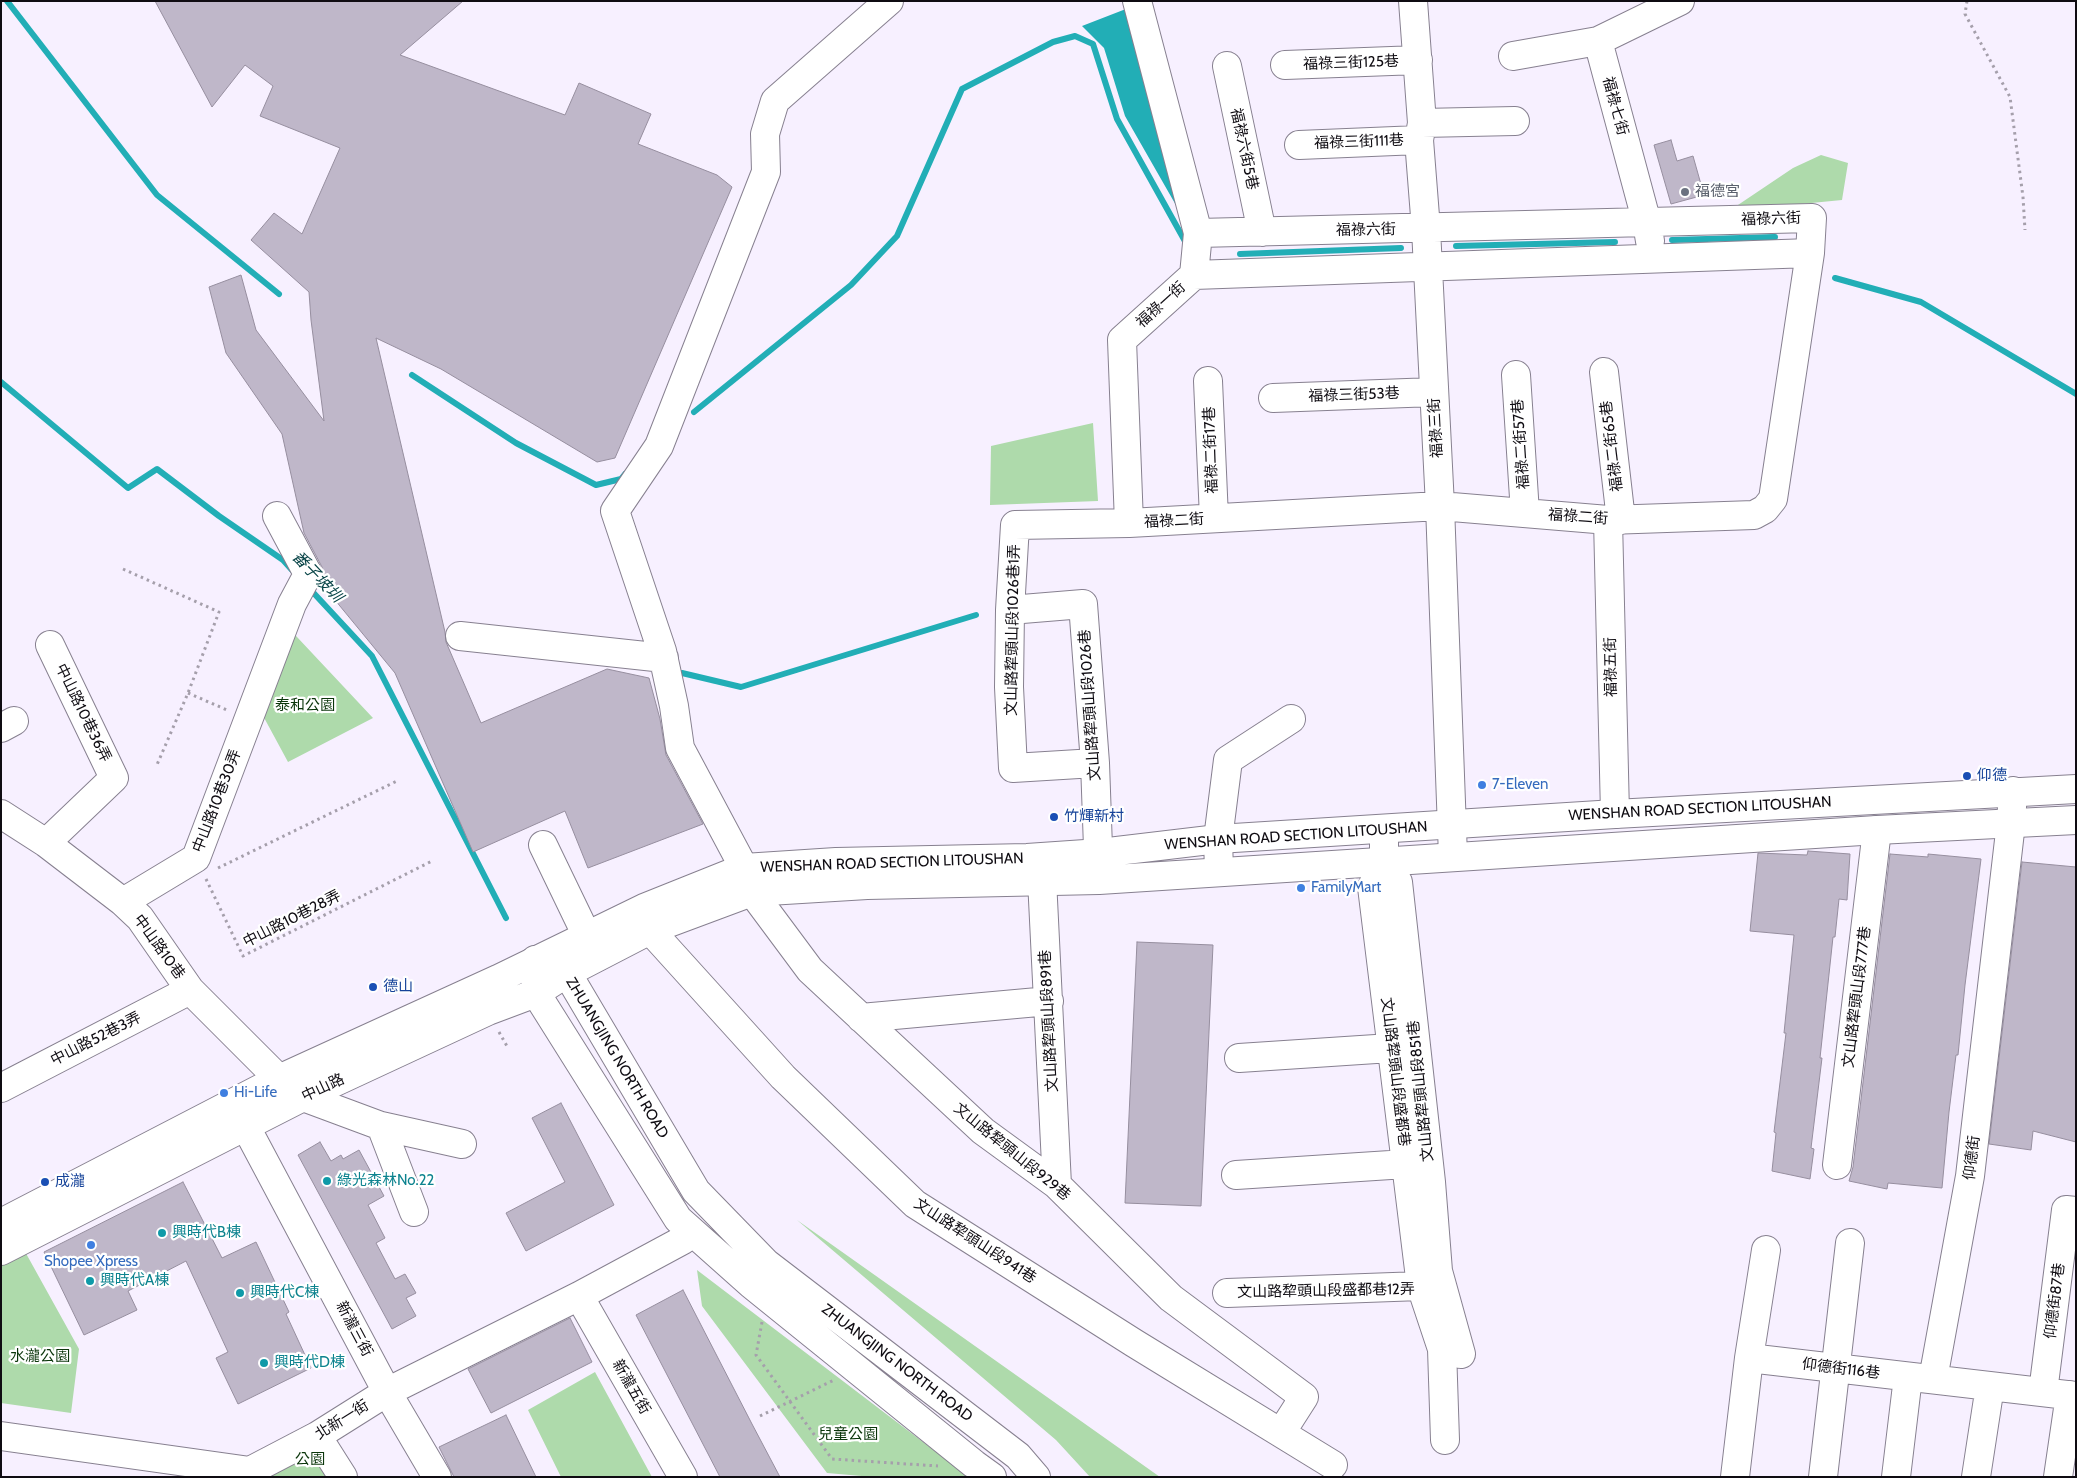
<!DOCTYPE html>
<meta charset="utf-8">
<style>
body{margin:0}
#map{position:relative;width:2077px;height:1478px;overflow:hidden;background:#f7f0ff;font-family:Cabin,sans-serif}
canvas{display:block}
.frame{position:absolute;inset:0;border:2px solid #0f0c12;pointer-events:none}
</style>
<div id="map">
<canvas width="2077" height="1478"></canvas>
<div class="frame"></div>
</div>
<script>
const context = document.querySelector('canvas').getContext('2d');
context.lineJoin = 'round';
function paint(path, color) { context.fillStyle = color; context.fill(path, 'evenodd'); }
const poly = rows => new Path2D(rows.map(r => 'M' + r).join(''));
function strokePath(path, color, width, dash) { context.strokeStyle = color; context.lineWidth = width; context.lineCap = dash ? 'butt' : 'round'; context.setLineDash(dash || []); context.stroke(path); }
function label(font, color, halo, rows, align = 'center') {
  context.font = font + ' Cabin,"Noto Sans TC",sans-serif'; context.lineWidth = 4.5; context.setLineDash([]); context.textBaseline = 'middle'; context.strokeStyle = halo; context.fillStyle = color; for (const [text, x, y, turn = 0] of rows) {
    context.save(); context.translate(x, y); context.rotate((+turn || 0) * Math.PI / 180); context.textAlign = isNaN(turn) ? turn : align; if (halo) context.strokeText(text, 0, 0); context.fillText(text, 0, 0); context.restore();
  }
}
paint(poly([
 [1821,155,1848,163,1842,200,1729,211,1793,168],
 [1093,423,1098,501,990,505,991,446],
 [282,621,373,718,288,762,255,701],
 [797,1220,1160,1477,1090,1477,1056,1440],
 [23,1248,79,1349,71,1413,1,1403,1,1258],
 [697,1270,969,1477,873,1477,827,1473,702,1306],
 [595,1372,652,1477,561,1477,528,1410],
 [317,1436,343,1477,249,1477]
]), '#aedaab');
paint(poly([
 [1131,7,1177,207,1125,116,1104,48,1082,26]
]), '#22aeb6');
strokePath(poly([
 [7,1,157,195,279,294],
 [1672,240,1775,237],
 [1456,246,1615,242],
 [1240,254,1401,248],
 [1835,278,1921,302,2076,394],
 [412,375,516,443,596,485,621,479,625,474],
 [1,382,128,488,157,469,219,516,283,560,292,570],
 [694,412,851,285,897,236,962,89,1053,42,1075,36,1093,44,1117,119,1186,243],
 [309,588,372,656,506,918],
 [682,673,741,687,976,615]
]), '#22aeb6', 6);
const building = poly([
 [155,1,463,1,400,55,565,115,579,83,651,114,638,144,717,175,732,187,615,458,597,462,441,369,376,338,445,632,446,642,481,723,607,669,649,678,660,719,666,755,703,824,588,868,565,811,473,852,395,673,321,583,324,574,322,567,304,533,282,434,226,353,209,287,241,275,256,330,324,421,311,320,309,292,251,240,274,213,302,234,340,148,260,116,273,86,245,65,212,107,155,1],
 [1671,140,1677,161,1693,156,1704,195,1671,204,1654,145,1671,140],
 [1808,851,1850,854,1847,900,1839,899,1835,937,1833,937,1820,1058,1822,1058,1811,1148,1814,1149,1810,1179,1772,1171,1776,1133,1774,1132,1786,1033,1784,1033,1794,935,1750,931,1758,853,1807,855,1808,851],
 [1890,854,1928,857,1928,854,1981,859,1965,985,1958,1055,1956,1055,1949,1112,1942,1188,1888,1183,1887,1189,1849,1181,1853,1167,1890,854],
 [2022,862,2076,867,2076,1142,2033,1131,2031,1150,1989,1144,2022,862],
 [1137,942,1213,945,1201,1206,1125,1203,1137,942],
 [561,1103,614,1205,526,1251,506,1213,565,1182,532,1118,561,1103],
 [320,1142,331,1161,341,1155,343,1159,359,1150,384,1196,368,1205,385,1238,376,1243,395,1279,405,1274,416,1293,406,1298,416,1316,392,1329,298,1155,320,1142],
 [183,1182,222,1258,256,1242,289,1312,286,1314,311,1368,238,1404,216,1358,228,1352,186,1261,128,1291,137,1310,84,1335,44,1252,183,1182],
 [683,1290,752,1424,780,1477,720,1477,705,1448,636,1315,683,1290],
 [570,1318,592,1362,491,1413,468,1369,570,1318],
 [506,1415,536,1477,454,1477,439,1447,506,1415]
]);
paint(building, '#bfb7c9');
strokePath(building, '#968e9f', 1);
const minor = poly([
 [889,1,775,101,765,134,766,172,659,446,615,511,662,651,674,706,680,748,744,868,752,892,810,970,983,1131,1057,1185,1171,1298,1304,1397,1281,1433],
 [1413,1,1422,123,1419,140,1426,229,1440,506,1453,856],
 [1513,56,1598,41],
 [1285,65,1418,60],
 [1227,66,1262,232],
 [1422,123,1515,121],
 [1299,145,1419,140],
 [1650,241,1647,223,1598,41,1680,1],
 [1194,275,1810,253],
 [1604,372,1621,520],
 [1516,375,1525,513],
 [1208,381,1214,518],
 [1273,398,1434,392],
 [1608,520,1615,814],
 [1129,523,1122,340,1194,275,1198,233,1137,1],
 [1010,610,1083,604,1095,763,1099,876],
 [460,636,664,658],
 [1,728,14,721],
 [1095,763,1013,768,1009,687,1010,610,1015,525,1129,523,1440,506,1608,520,1754,515,1765,509,1773,499,1810,253,1812,218,1198,233],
 [1,814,46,843,123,902,140,918,190,990,279,1079,303,1097,381,1126,414,1212],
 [1384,829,1384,860,1398,882,1431,1182,1438,1271,1461,1354],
 [46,843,114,778,50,645],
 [543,845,597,957],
 [1041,859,1057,1185],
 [1384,860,1372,887,1421,1286],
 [1219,871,1218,839,1228,760,1291,719],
 [123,902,196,858,292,604,308,574,277,516],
 [650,930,783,1077,915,1204,1134,1343,1333,1465],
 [861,1018,1049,1001],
 [1239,1058,1391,1048],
 [1,1088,190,990],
 [381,1126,462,1144],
 [246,1127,387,1392,437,1477],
 [1837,1165,1877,830],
 [1236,1175,1406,1164],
 [1227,1293,1421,1286,1442,1349,1445,1440],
 [579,1296,683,1477],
 [1749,1358,2076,1396],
 [1933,1379,1970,1176,2011,823,2013,791],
 [2043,1392,2066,1210,2076,1211],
 [1,1436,250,1471,317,1436,387,1392,579,1296,683,1240],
 [317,1436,343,1477],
 [992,1477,974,1464,751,1284,678,1219,536,993,535,960,567,973,696,1191,766,1263,1018,1456,1036,1477],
 [1735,1477,1749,1358,1766,1250],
 [1823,1477,1850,1243],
 [1896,1477,1908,1377],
 [1976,1477,1990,1386],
 [2058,1477,2070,1395]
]);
const major = poly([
 [1,1223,279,1079,498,979,644,908,744,868,836,862,1027,858,1100,853,1218,839,1615,814,2076,789],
 [1,1251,303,1097,488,1011,536,993,567,973,650,930,752,892,867,885,1099,880,1877,830,2076,820]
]);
strokePath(minor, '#878090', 30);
strokePath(major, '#878090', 30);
strokePath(poly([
 [1967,1,1965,14,2010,97,2023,197,2025,230],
 [123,569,219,612,188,693,156,767],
 [188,693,227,710],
 [218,868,397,781],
 [206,879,243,956,432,861],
 [499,1032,508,1048],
 [762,1322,756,1355,832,1459,938,1466],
 [760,1416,834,1380]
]), '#a59fab', 3, [2.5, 4]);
strokePath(minor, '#fff', 28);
strokePath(major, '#fff', 28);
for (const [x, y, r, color] of [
 [1685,192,5,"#6b7280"],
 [1967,776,5,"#1a4fb4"],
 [1482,785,5,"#3f7fe0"],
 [1054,817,5,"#1a4fb4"],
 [1301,888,5,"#3f7fe0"],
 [373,987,5,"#1a4fb4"],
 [224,1093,5,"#3f7fe0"],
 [327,1181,5,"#0f9aa8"],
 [45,1182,5,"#1a4fb4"],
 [162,1233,5,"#0f9aa8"],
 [91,1245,5,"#3f7fe0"],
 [90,1281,5,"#0f9aa8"],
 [240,1293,5,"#0f9aa8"],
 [264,1363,5,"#0f9aa8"]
]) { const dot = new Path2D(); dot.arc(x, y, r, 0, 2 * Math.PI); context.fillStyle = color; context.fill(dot); strokePath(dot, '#fff', 2); }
label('15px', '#0f0c12', '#fff', [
 ["福祿三街125巷",1351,63,-2],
 ["福祿七街",1615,106,75],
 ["福祿三街111巷",1359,142,-2],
 ["福祿六街5巷",1244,149,78],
 ["福祿六街",1771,219,-2],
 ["福祿六街",1366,230,-1],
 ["福祿一街",1161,305,-42],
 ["福祿三街53巷",1354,395,-2],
 ["福祿三街",1436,428,-93],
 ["福祿二街57巷",1521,444,-94],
 ["福祿二街65巷",1612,446,-97],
 ["福祿二街17巷",1211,450,-92],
 ["福祿二街",1578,517,4],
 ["福祿二街",1174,521,-3],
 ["文山路犂頭山段1026巷1弄",1013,630,-89],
 ["福祿五街",1611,667,-91],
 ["文山路犂頭山段1026巷",1090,705,-94],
 ["中山路10巷36弄",83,713,64],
 ["中山路10巷30弄",217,801,-69],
 ["WENSHAN ROAD SECTION LITOUSHAN",1700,809,-3],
 ["WENSHAN ROAD SECTION LITOUSHAN",1296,836,-4],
 ["WENSHAN ROAD SECTION LITOUSHAN",892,863,-2],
 ["中山路10巷28弄",292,919,-27],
 ["中山路10巷",159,947,54],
 ["文山路犂頭山段777巷",1857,997,-83],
 ["文山路犂頭山段891巷",1049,1021,-93],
 ["中山路52巷3弄",96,1039,-27],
 ["ZHUANGJING NORTH ROAD",617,1058,59],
 ["文山路犂頭山段盛都巷",1395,1072,83],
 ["中山路",323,1088,-25],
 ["文山路犂頭山段851巷",1421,1091,-96],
 ["文山路犂頭山段929巷",1012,1152,39],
 ["仰德街",1972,1158,-83],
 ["文山路犂頭山段941巷",975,1241,33],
 ["文山路犂頭山段盛都巷12弄",1326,1291,-1],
 ["仰德街87巷",2055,1301,-83],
 ["新瀧三街",354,1329,62],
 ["ZHUANGJING NORTH ROAD",897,1363,37],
 ["仰德街116巷",1841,1369,7],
 ["新瀧五街",631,1387,60],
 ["北新一街",342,1420,-32]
]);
label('15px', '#5b616d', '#fff', [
 ["福德宮",1695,192]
], 'left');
label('15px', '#0b360b', '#fff', [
 ["泰和公園",305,706],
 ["水瀧公園",40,1357],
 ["兒童公園",848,1435],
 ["公園",310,1460]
]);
label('15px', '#164399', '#fff', [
 ["仰德",1977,776],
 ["竹輝新村",1064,817],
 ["德山",383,987],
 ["成瀧",55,1182]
], 'left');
label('15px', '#366cbe', '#fff', [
 ["7-Eleven",1492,785],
 ["FamilyMart",1311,888],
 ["Hi-Life",234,1093],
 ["Shopee Xpress",91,1262,"center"]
], 'left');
label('15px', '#0d838f', '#fff', [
 ["綠光森林No.22",337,1181],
 ["興時代B棟",172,1233],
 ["興時代A棟",100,1281],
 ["興時代C棟",250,1293],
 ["興時代D棟",274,1363]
], 'left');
label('italic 16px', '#074346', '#fff', [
 ["番子坡圳",317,577,46]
]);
</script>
